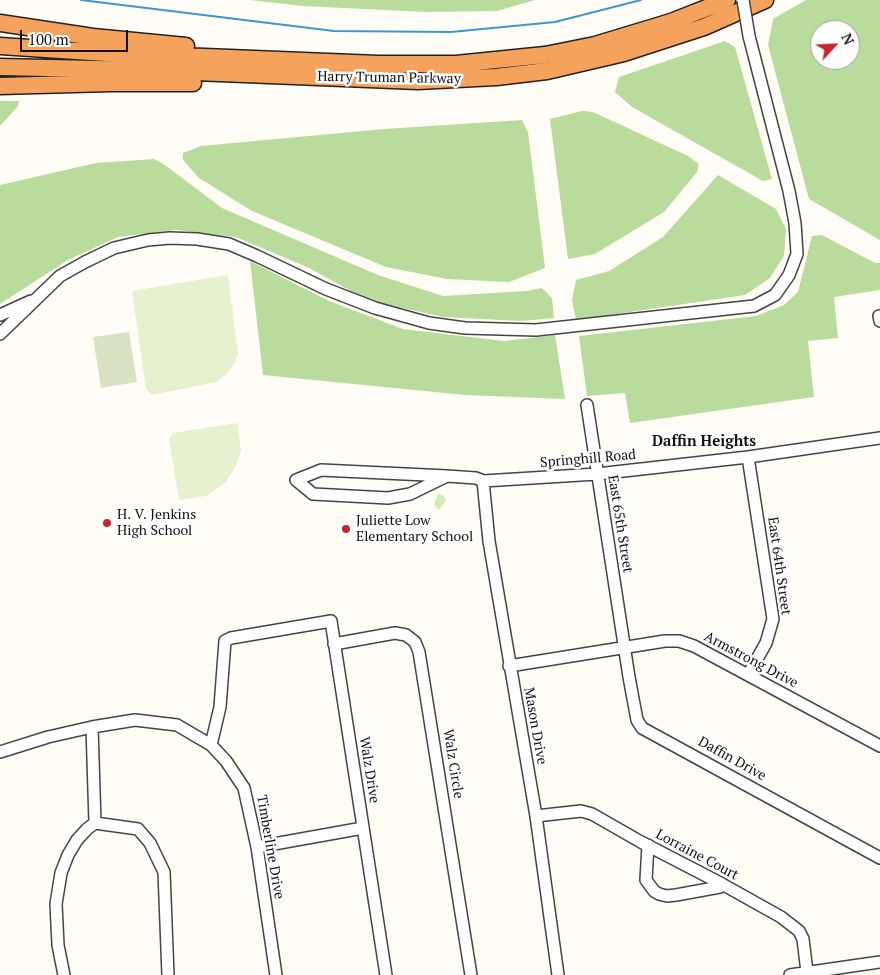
<!DOCTYPE html>
<style>
body{margin:0}
#map{position:relative;width:880px;height:975px;overflow:hidden;background:#fffdf5;font-family:"PT Serif",serif}
canvas{display:block}
.north{position:absolute;left:810px;top:20px;width:50px;height:50px;box-sizing:border-box;background:#fff;border:1px solid #a0a0a0;border-radius:50%;rotate:65deg;font-size:14px;font-weight:700;line-height:20px;text-align:center;color:#111}
.north::after{content:'';display:block;margin:auto;width:18px;height:22px;background:#c4262e;clip-path:polygon(50% 0,100% 100%,50% 72%,0 100%)}
.scale{position:absolute;left:20px;top:30px;width:108px;height:22px;box-sizing:border-box;border:2px solid #111;border-top:0;padding-left:6px;font-size:15px;line-height:18px;white-space:nowrap;color:#111;-webkit-text-stroke:4px #fff;paint-order:stroke}
</style>
<div id="map">
<canvas width="880" height="975"></canvas>
<div class="north">N</div>
<div class="scale">100 m</div>
</div>
<script>
const context = document.querySelector('canvas').getContext('2d');
context.lineJoin = 'round';
function paint(path, color) { context.fillStyle = color; context.fill(path, 'evenodd'); }
const poly = rows => new Path2D(rows.map(r => 'M' + r).join(''));
function strokePath(path, color, width, dash) { context.strokeStyle = color; context.lineWidth = width; context.lineCap = dash ? 'butt' : 'round'; context.setLineDash(dash || []); context.stroke(path); }
function label(font, color, halo, rows, align = 'center') {
  context.font = font + ' "PT Serif",serif'; context.lineWidth = 5; context.setLineDash([]); context.textBaseline = 'middle'; context.strokeStyle = halo; context.fillStyle = color; for (const [text, x, y, turn = 0] of rows) {
    context.save(); context.translate(x, y); context.rotate((+turn || 0) * Math.PI / 180); context.textAlign = isNaN(turn) ? turn : align; if (halo) context.strokeText(text, 0, 0); context.fillText(text, 0, 0); context.restore();
  }
}
paint(poly([
 [438,494,443,495,446,500,440,509,437,509,434,505]
]), '#d5ebbd');
paint(poly([
 [250,0,535,0,497,11,426,12,303,6],
 [806,0,880,0,880,240,809,199,768,45,773,19],
 [820,30,850,30,850,60,820,60],
 [725,41,735,47,772,179,763,181,632,107,615,92,619,77],
 [0,101,19,101,18,106,0,126],
 [582,111,593,112,688,156,699,164,697,172,664,212,595,254,568,259,550,119],
 [522,120,528,132,545,268,509,282,447,279,386,267,252,211,199,178,183,160,183,153,201,146,384,129],
 [154,159,165,165,222,208,378,275,443,296,527,291,542,288,552,298,554,318,521,321,443,317,367,300,309,268,236,237,176,230,118,237,68,260,0,304,0,185,96,163],
 [718,175,776,209,786,229,784,256,770,278,745,295,576,320,572,300,576,280,609,271,663,237],
 [822,235,875,263,880,263,880,290,834,297,838,338,808,341,814,397,630,423,625,393,587,396,579,336,756,316,784,305,798,292,812,236],
 [250,261,329,301,403,329,504,341,555,335,565,399,465,395,263,375]
]), '#b9dc9c');
paint(poly([
 [129,332,137,382,101,388,93,337]
]), '#d9e3c4');
paint(poly([
 [228,275,238,354,234,364,227,374,216,382,152,395,146,389,132,291],
 [237,423,241,450,236,466,225,483,206,496,179,500,169,439,173,433]
]), '#e6f2cf');
strokePath(poly([
 [81,0,334,31,451,32,555,22,641,0]
]), '#3f96cf', 2);
const minor = poly([
 [0,315,31,301],
 [879,316,880,321],
 [0,334,60,276,85,262,114,248,148,240,170,238,197,239,229,244,257,256,326,289,375,308,429,323,465,328,536,330,754,306,775,295,789,275,797,254,795,223,789,191,749,36],
 [587,405,629,677,637,720,642,728,880,858],
 [447,476,410,494,388,498,313,494,296,480,321,470,447,476,476,478,483,481,597,474,748,457,880,438],
 [483,481,489,541,536,816,558,975],
 [334,644,395,633,406,635,415,642,419,652,471,975],
 [509,666,665,641,679,641,694,646,880,746],
 [748,675,766,643,773,619,748,457],
 [92,727,95,823],
 [211,745,220,707,225,641,231,638,331,621,386,975],
 [0,752,48,737,92,727,135,720,177,725,211,745,226,761,244,788,257,847,276,975],
 [536,816,581,811,592,814,641,842,722,884,781,917,799,931,803,939,807,972],
 [648,845,646,880,654,891,659,894,667,896,676,895,720,887,722,884],
 [257,847,363,828],
 [64,975,58,945,56,904,61,873,68,855,77,840,87,829,95,823,138,829,150,843,164,872,168,975],
 [790,975,880,962]
]);
const highway = poly([
 [0,23,93,37,186,46],
 [0,46,106,53,378,64,456,64,545,55,595,45,671,22,727,0],
 [0,67,145,70,418,81,496,77,547,71,624,53,704,27,765,0],
 [0,86,111,83,193,83]
]);
strokePath(minor, '#444', 14);
strokePath(highway, '#222', 19);
strokePath(minor, '#fff', 11);
strokePath(highway, '#f5a25d', 16);
const minorBridge = poly([
 [743,0,749,36]
]);
strokePath(minorBridge, '#444', 14, []);
strokePath(minorBridge, '#fff', 11);
for (const [x, y, r, color] of [
 [107,523,5,"#c4262e"],
 [346,529,5,"#c4262e"]
]) { const dot = new Path2D(); dot.arc(x, y, r, 0, 2 * Math.PI); context.fillStyle = color; context.fill(dot); strokePath(dot, '#fff', 2); }
label('14px', '#111', '#fff', [
 ["Harry Truman Parkway",389,78,1],
 ["Springhill Road",588,459,-5],
 ["East 65th Street",620,524,81],
 ["East 64th Street",779,566,82],
 ["Armstrong Drive",751,660,28],
 ["Mason Drive",535,726,80],
 ["Daffin Drive",732,759,29],
 ["Walz Circle",453,764,81],
 ["Walz Drive",369,770,81],
 ["Timberline Drive",270,847,80],
 ["Lorraine Court",697,855,28]
]);
label('14px', '#111', '#fff', [
 ["H. V. Jenkins",117,515],
 ["High School",117,531],
 ["Juliette Low",356,521],
 ["Elementary School",356,537]
], 'left');
label('bold 15px', '#111', '#fff', [
 ["Daffin Heights",704,442]
]);
</script>
